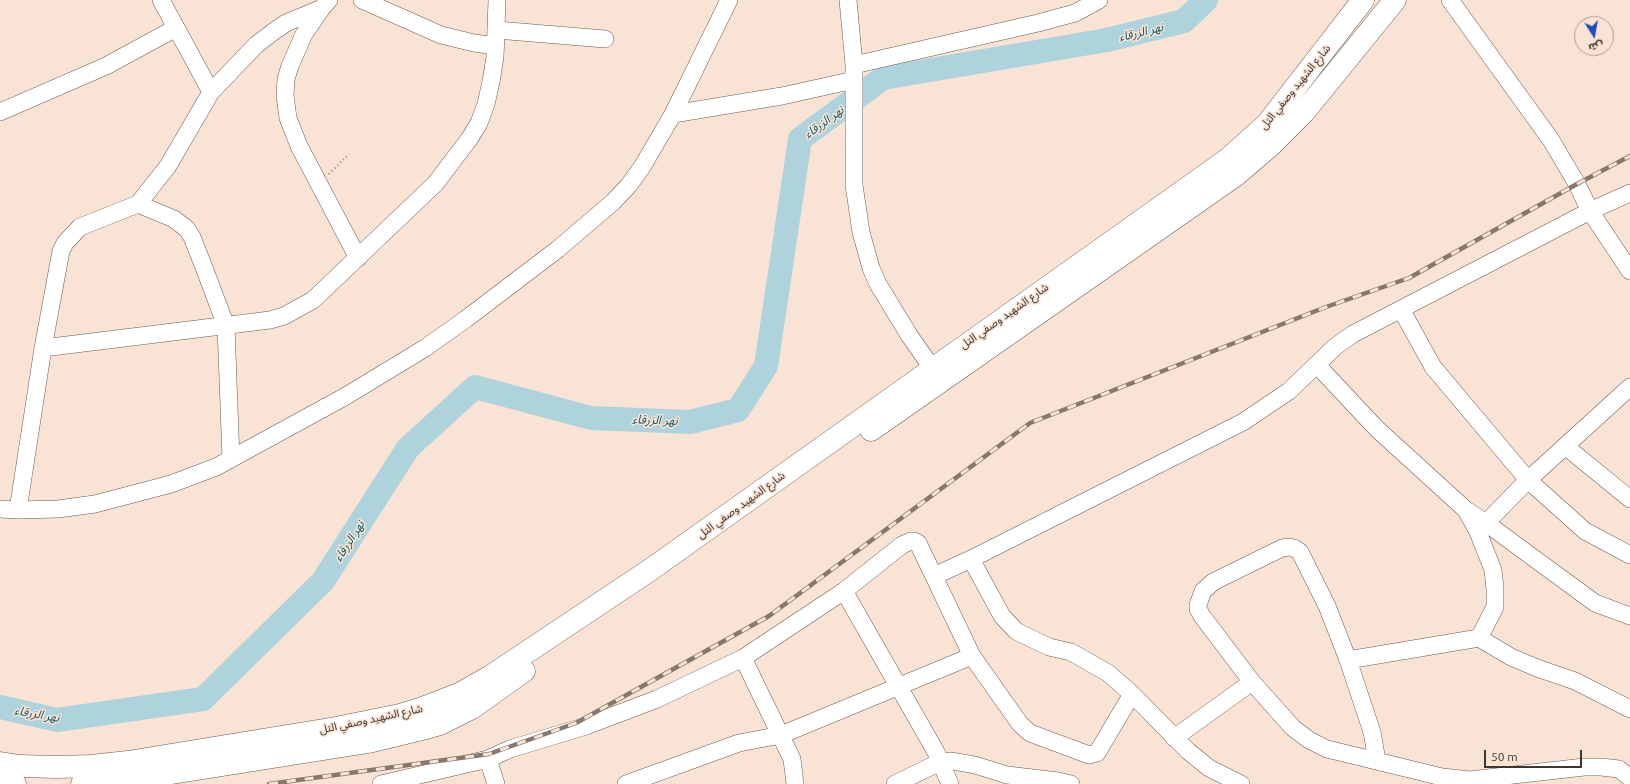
<!DOCTYPE html>
<meta charset="utf-8">
<style>
body{margin:0}
#map{position:relative;width:1630px;height:784px;overflow:hidden;background:#f9e3d5;font-family:Ubuntu,"Noto Sans Arabic",sans-serif}
canvas{display:block}
.north{position:absolute;left:1574px;top:16px;width:40px;height:40px;box-sizing:border-box;background:#f9e3d5;border:1px solid #af9e93;border-radius:50%;rotate:169deg;font-size:11px;font-weight:700;line-height:16px;text-align:center;color:#3f3631}
.north::after{content:'';display:block;margin:auto;width:14px;height:18px;background:#1b4ebb;clip-path:polygon(50% 0,100% 100%,50% 72%,0 100%)}
.scale{position:absolute;left:1484px;top:750px;width:98px;height:18px;box-sizing:border-box;border:2px solid #3f3631;border-top:0;padding-left:5px;font-size:12px;line-height:14px;white-space:nowrap;color:#3f3631;-webkit-text-stroke:3px #f9e3d5;paint-order:stroke}
</style>
<div id="map">
<canvas width="1630" height="784"></canvas>
<div class="north">ش</div>
<div class="scale">50 m</div>
</div>
<script>
const context = document.querySelector('canvas').getContext('2d');
context.lineJoin = 'round';
const poly = rows => new Path2D(rows.map(r => 'M' + r).join(''));
function strokePath(path, color, width, dash) { context.strokeStyle = color; context.lineWidth = width; context.lineCap = dash ? 'butt' : 'round'; context.setLineDash(dash || []); context.stroke(path); }
function label(font, color, halo, rows, align = 'center') {
  context.font = font + ' Ubuntu,"Noto Sans Arabic",sans-serif'; context.lineWidth = 3; context.setLineDash([]); context.textBaseline = 'middle'; context.strokeStyle = halo; context.fillStyle = color; for (const [text, x, y, turn = 0] of rows) {
    context.save(); context.translate(x, y); context.rotate((+turn || 0) * Math.PI / 180); context.textAlign = isNaN(turn) ? turn : align; if (halo) context.strokeText(text, 0, 0); context.fillText(text, 0, 0); context.restore();
  }
}
strokePath(poly([
 [0,707,57,720,203,699,323,581,408,448,475,387,591,418,690,422,738,410,766,366,800,139,883,78,1107,40,1184,21,1206,0]
]), '#afd3dc', 24);
const minor = poly([
 [161,0,211,92],
 [362,0,441,35,474,43,496,46],
 [848,0,854,65,854,185,861,232,871,268,878,284,909,335,932,368],
 [1450,0,1551,140,1577,184,1590,211,1630,271],
 [322,8,304,34,290,66,286,79,285,96,288,118,299,146,358,258],
 [497,30,605,39],
 [854,65,1038,23,1075,13,1099,0],
 [0,112,106,66,176,28],
 [673,114,782,96,854,80],
 [138,204,174,219,187,229,192,237,205,270,226,326,231,459],
 [1401,309,1433,367,1528,480,1585,531,1630,555],
 [43,348,270,320,284,316,313,300,435,184,470,138,479,123,486,104,491,82,495,57,497,0],
 [1317,365,1377,429,1466,510,1486,523,1595,603,1630,616],
 [1565,446,1630,499],
 [0,509,18,510,58,509,95,504,171,484,216,467,346,396,425,348,466,319,558,249,613,202,629,185,642,167,673,114,729,0],
 [18,510,43,348,61,251,65,243,80,227,138,204,168,166,211,92,256,45,273,32,286,23,322,8,329,0],
 [1486,523,1528,480,1630,387],
 [971,559,1002,616,1016,631,1049,647,1071,652,1108,673,1132,694,1188,751,1209,768,1241,784],
 [934,576,971,559,1243,422,1289,391,1336,346,1353,334,1590,211,1630,193],
 [844,591,936,752,950,784],
 [1479,638,1511,657,1537,668,1575,681,1630,709],
 [743,658,792,759,795,784],
 [1348,660,1479,638,1495,607,1495,589,1493,570,1478,532,1467,512],
 [1174,738,1252,682],
 [1377,761,1372,732,1348,660,1327,606,1300,552,1294,548,1289,547,1282,548,1213,582,1203,591,1198,605,1198,609,1202,616,1252,682,1293,728,1309,740,1327,749,1352,755,1442,777,1470,780,1584,767,1601,767,1619,769,1630,778],
 [381,784,488,759],
 [496,784,488,759,510,749,586,726,657,699,743,658,844,591,902,545,911,541,914,541,918,543,972,656,1020,724,1030,733,1089,755,1097,753,1132,694],
 [626,784,739,743,781,735,972,656],
 [895,784,940,762,952,761,975,765,1007,775,1058,781,1071,784]
]);
const major = poly([
 [871,430,1236,175,1270,146,1304,112,1395,0],
 [0,763,19,766,57,767,91,766,128,762,336,728,400,715,420,709,459,694,491,676,650,570,1228,159,1267,124,1363,0],
 [0,783,15,784],
 [82,784,114,782,368,742,426,728,440,724,472,708,524,671]
]);
strokePath(minor, '#6c5a4e', 18);
strokePath(major, '#6c5a4e', 23);
strokePath(poly([
 [329,174,349,154]
]), '#a29289', 2.5, [1, 3]);
strokePath(minor, '#fff', 17);
strokePath(major, '#fff', 22);
const rail = poly([
 [269,784,489,754,576,723,769,616,1030,423,1326,307,1409,278,1577,184,1630,156]
]);
strokePath(rail, '#86786f', 4.5);
strokePath(rail, '#f9e3d5', 3, [9]);
label('11px', '#3f3631', '#f9e3d5', [
 ["شارع الشهيد وصفي التل",1295,87,-51],
 ["شارع الشهيد وصفي التل",1004,316,-35],
 ["شارع الشهيد وصفي التل",741,505,-36],
 ["شارع الشهيد وصفي التل",371,719,-12]
]);
label('italic 12px', '#135b69', '#f9e3d5', [
 ["نهر الزرقاء",1141,32,-14],
 ["نهر الزرقاء",824,122,-36],
 ["نهر الزرقاء",655,420,2],
 ["نهر الزرقاء",349,541,-57],
 ["نهر الزرقاء",37,714,10]
]);
</script>
